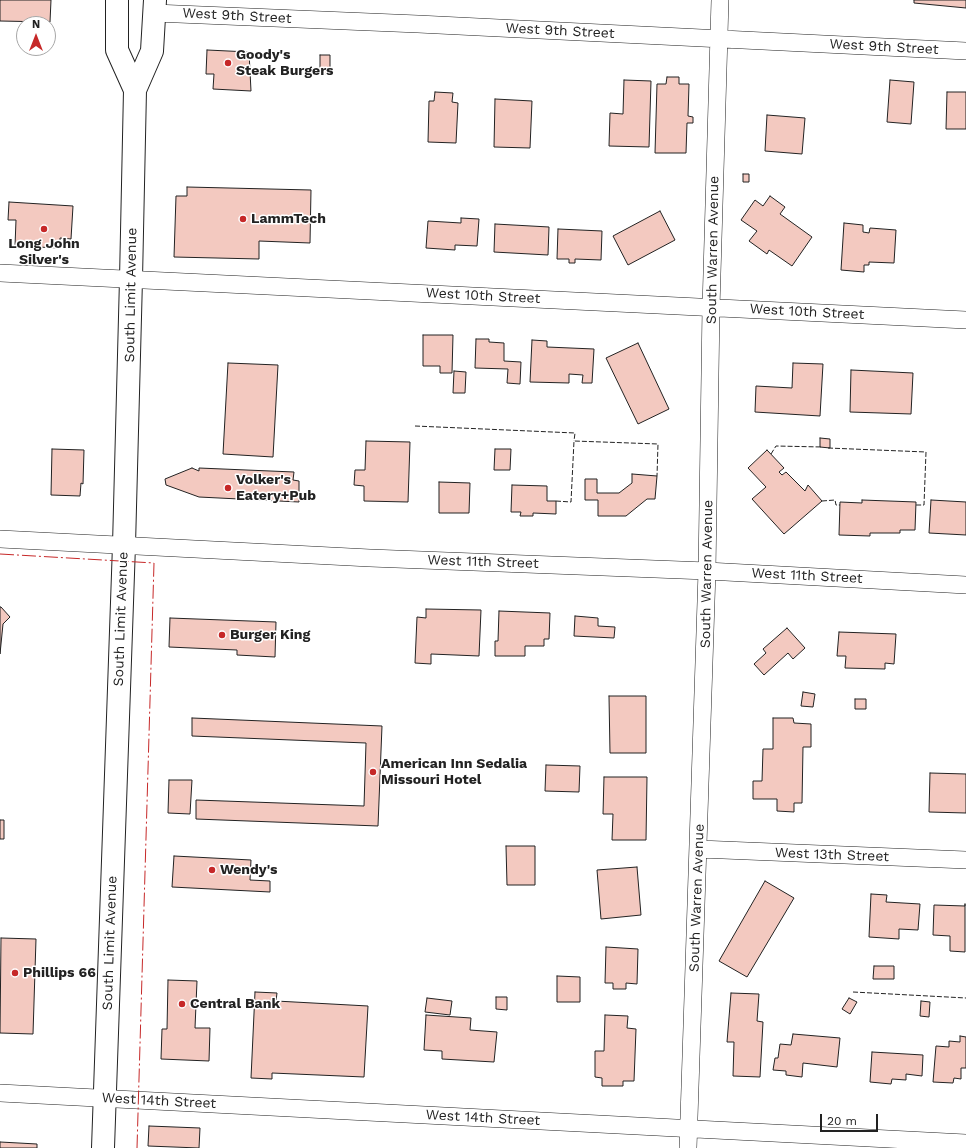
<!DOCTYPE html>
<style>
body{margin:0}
#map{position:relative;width:966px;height:1148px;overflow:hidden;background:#fff;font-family:"Work Sans",sans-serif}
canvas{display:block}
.north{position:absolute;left:16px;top:16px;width:40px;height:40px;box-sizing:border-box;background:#fff;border:1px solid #a7a7a7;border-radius:50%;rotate:0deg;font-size:11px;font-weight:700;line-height:16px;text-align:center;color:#222}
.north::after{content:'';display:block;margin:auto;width:14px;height:18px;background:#c62828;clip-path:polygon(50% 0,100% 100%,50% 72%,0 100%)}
.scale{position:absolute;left:820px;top:1114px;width:58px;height:18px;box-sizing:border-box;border:2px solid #222;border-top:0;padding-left:5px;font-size:12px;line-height:14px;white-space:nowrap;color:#222;-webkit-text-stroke:3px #fff;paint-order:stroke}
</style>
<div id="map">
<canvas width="966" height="1148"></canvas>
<div class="north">N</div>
<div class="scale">20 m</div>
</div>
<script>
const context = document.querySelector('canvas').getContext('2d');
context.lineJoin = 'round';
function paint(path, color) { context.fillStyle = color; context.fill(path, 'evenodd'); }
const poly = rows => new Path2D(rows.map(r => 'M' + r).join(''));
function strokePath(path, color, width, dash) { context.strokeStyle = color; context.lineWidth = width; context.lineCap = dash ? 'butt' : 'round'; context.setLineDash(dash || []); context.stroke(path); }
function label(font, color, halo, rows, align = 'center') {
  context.font = font + ' "Work Sans",sans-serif'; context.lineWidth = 3; context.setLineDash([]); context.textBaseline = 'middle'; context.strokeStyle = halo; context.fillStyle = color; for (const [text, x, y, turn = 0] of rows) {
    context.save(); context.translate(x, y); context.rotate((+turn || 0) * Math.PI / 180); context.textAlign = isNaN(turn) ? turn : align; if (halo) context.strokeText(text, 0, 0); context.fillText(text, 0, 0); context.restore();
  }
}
const building = poly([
 [0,0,51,0,50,22,0,21,0,0],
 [914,0,966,0,966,8,914,3,914,0],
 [207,50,249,52,251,91,213,89,214,74,206,74,207,50],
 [320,55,330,55,330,74,320,74,320,55],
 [667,77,679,77,679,84,689,84,688,116,693,117,693,123,687,123,686,153,655,153,657,84,666,84,667,77],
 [624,80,651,81,649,147,609,146,610,113,623,114,624,80],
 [890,80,914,82,911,124,887,122,890,80],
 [435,92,453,93,452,102,458,103,456,143,428,142,429,101,434,101,435,92],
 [947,92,966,92,966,129,946,129,947,92],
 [495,99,532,101,530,148,494,147,495,99],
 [767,115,805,118,802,154,765,151,767,115],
 [743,174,749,174,749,182,743,182,743,174],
 [187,187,311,190,310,243,259,241,259,259,174,257,176,196,187,196,187,187],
 [770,196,785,207,780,214,812,237,792,266,769,250,767,254,749,241,757,231,741,220,755,200,763,206,770,196],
 [9,202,73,206,71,239,60,238,60,248,15,246,16,220,8,220,9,202],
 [660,211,675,240,628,265,613,236,660,211],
 [461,218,479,219,477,246,455,245,455,250,426,248,428,221,461,223,461,218],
 [844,223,863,225,863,232,869,233,870,228,896,230,894,263,869,262,869,265,864,265,864,272,841,270,844,223],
 [495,224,549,227,548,255,494,252,495,224],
 [558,229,602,231,601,260,575,259,575,263,569,263,569,259,557,259,558,229],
 [423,335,453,335,452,373,440,373,440,366,423,366,423,335],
 [476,339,489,339,489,342,504,343,504,361,521,362,520,384,507,383,508,369,475,368,476,339],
 [532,340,547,341,547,347,594,349,592,383,582,383,583,375,569,374,569,383,530,382,532,340],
 [638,343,669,409,638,424,606,358,638,343],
 [228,363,278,365,273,457,223,454,228,363],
 [793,363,823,364,820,416,755,412,756,386,792,388,793,363],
 [851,370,913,373,911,414,850,412,851,370],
 [454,371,466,372,465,393,453,393,454,371],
 [820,438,830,439,830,448,820,447,820,438],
 [366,441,410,442,408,502,364,501,364,486,354,485,355,470,365,470,366,441],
 [52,449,84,450,83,484,81,483,80,496,51,495,52,449],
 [495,449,511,449,510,470,494,470,495,449],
 [767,450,784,468,779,472,782,475,786,472,805,491,808,485,822,501,784,534,752,499,766,487,748,468,767,450],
 [192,468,199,471,199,468,294,472,293,480,299,481,299,502,199,497,166,485,165,479,192,468],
 [632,474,657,476,655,499,647,499,626,516,598,516,598,500,585,500,585,479,597,479,597,493,619,493,632,483,632,474],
 [439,482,470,483,469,513,439,513,439,482],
 [512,485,547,486,547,501,556,501,556,514,533,513,533,516,520,516,521,512,511,512,512,485],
 [862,500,916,502,915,530,900,530,900,533,870,533,870,536,839,535,840,502,862,503,862,500],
 [931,500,966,502,966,535,929,533,931,500],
 [0,607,1,607,10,617,3,624,0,654,0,607],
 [426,609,481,610,479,656,431,654,431,664,415,663,417,617,426,618,426,609],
 [499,611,550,613,549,639,544,639,544,646,525,646,525,656,495,656,495,641,498,641,499,611],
 [575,616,598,618,598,626,615,627,614,638,574,636,575,616],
 [170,618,276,622,275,657,237,655,237,650,169,647,170,618],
 [787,628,805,648,793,659,788,653,764,675,754,664,766,653,763,649,787,628],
 [839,632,896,634,894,664,885,663,885,669,845,668,846,656,837,656,839,632],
 [803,692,815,694,813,707,801,706,803,692],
 [609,696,646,696,646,753,610,753,609,696],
 [855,699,866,699,866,709,855,709,855,699],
 [192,718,382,726,378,826,196,819,196,800,364,806,366,743,192,736,192,718],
 [773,718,793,718,794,723,811,724,811,747,803,747,802,803,794,803,794,812,777,811,777,799,753,799,753,781,762,781,763,749,773,749,773,718],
 [546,765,580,766,579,792,545,791,546,765],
 [930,773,966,774,966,813,929,812,930,773],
 [604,777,647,777,646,840,612,840,613,814,603,814,604,777],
 [169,780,192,780,190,814,168,813,169,780],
 [0,820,4,820,4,839,0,839,0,820],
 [506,846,535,846,535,885,507,885,506,846],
 [174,856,251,860,250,880,270,881,270,892,172,887,174,856],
 [637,867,641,915,601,919,597,870,637,867],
 [765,881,794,898,747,977,719,961,765,881],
 [871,894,887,895,886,902,920,904,918,930,899,929,899,939,869,937,871,894],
 [965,904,965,952,950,951,950,936,933,935,934,905,965,906,965,904],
 [1,938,36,939,33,1034,0,1033,1,938],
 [606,947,638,949,637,984,626,983,626,989,613,989,613,983,605,983,606,947],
 [874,966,894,966,894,979,873,979,874,966],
 [557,976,580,977,580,1002,557,1002,557,976],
 [168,980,197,981,195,1028,210,1028,209,1061,161,1059,162,1029,167,1029,168,980],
 [255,992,277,993,276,1001,368,1006,364,1077,272,1073,272,1079,251,1078,255,992],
 [731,993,759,994,757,1021,763,1022,760,1077,733,1076,734,1042,727,1042,731,993],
 [496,997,507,997,507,1010,496,1009,496,997],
 [427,998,452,1001,450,1015,425,1012,427,998],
 [849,998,857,1002,850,1014,842,1009,849,998],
 [921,1001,930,1002,929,1017,920,1016,921,1001],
 [426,1015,471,1018,470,1030,497,1032,494,1062,442,1059,442,1051,424,1050,426,1015],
 [605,1015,628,1016,627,1028,636,1029,634,1081,623,1081,623,1086,602,1086,602,1078,595,1077,595,1051,604,1051,605,1015],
 [793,1034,840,1038,837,1067,803,1063,802,1077,786,1075,786,1071,773,1070,775,1058,778,1058,780,1044,791,1045,793,1034],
 [960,1036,966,1037,966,1068,961,1068,961,1079,954,1078,953,1083,933,1082,936,1046,949,1047,949,1041,960,1042,960,1036],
 [872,1052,923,1055,922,1076,906,1074,906,1080,892,1079,891,1084,870,1082,872,1052],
 [149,1126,200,1128,199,1148,148,1146,149,1126],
 [0,1142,37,1144,37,1148,0,1148,0,1142]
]);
paint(building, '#f3c9c0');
strokePath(building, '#222', 1);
const street = poly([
 [154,13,418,24,966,51],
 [0,273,966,320],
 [0,539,370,558,707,571,966,585],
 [699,849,966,860],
 [0,1093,966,1143],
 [688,1148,707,571,711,308,720,0]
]);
const highway = poly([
 [117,0,117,50,135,90],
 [103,1148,124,545,131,279,135,90,152,51,155,0]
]);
strokePath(street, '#222', 18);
strokePath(highway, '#222', 24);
strokePath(street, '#fff', 17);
strokePath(highway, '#fff', 22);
strokePath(poly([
 [415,426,575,433,574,441],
 [828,448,926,452,924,505,915,505],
 [771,454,776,446,822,447],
 [556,501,571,502,574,441,658,444,657,476],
 [822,501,835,500,836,505,840,505],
 [853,992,966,998]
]), '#222', 1, [5, 2]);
strokePath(poly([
 [0,554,154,563,137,1148]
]), '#c62828', 1, [14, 3, 2, 3]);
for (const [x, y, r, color] of [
 [228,63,4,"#c62828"],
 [243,219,4,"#c62828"],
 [44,229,4,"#c62828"],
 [228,488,4,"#c62828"],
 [222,635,4,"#c62828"],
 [373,772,4,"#c62828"],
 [212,870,4,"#c62828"],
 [15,973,4,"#c62828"],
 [182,1004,4,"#c62828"]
]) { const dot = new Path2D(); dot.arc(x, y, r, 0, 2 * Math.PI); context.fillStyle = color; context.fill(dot); strokePath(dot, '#fff', 1.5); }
label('14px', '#222', '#fff', [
 ["West 9th Street",237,16,3],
 ["West 9th Street",560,31,3],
 ["West 9th Street",884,47,3],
 ["South Warren Avenue",713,250,-89],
 ["South Limit Avenue",131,295,-89],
 ["West 10th Street",483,296,3],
 ["West 10th Street",807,312,3],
 ["West 11th Street",483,562,2],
 ["South Warren Avenue",707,574,-89],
 ["West 11th Street",807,576,3],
 ["South Limit Avenue",121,619,-88],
 ["West 13th Street",832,855,2],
 ["South Warren Avenue",697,898,-88],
 ["South Limit Avenue",110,943,-88],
 ["West 14th Street",159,1101,3],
 ["West 14th Street",483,1118,3]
]);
label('bold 14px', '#222', '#fff', [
 ["Goody's",236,55],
 ["Steak Burgers",236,71],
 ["LammTech",251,219],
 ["Long John",44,244,"center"],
 ["Silver's",44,260,"center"],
 ["Volker's",236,480],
 ["Eatery+Pub",236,496],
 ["Burger King",230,635],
 ["American Inn Sedalia",381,764],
 ["Missouri Hotel",381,780],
 ["Wendy's",220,870],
 ["Phillips 66",23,973],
 ["Central Bank",190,1004]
], 'left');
</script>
